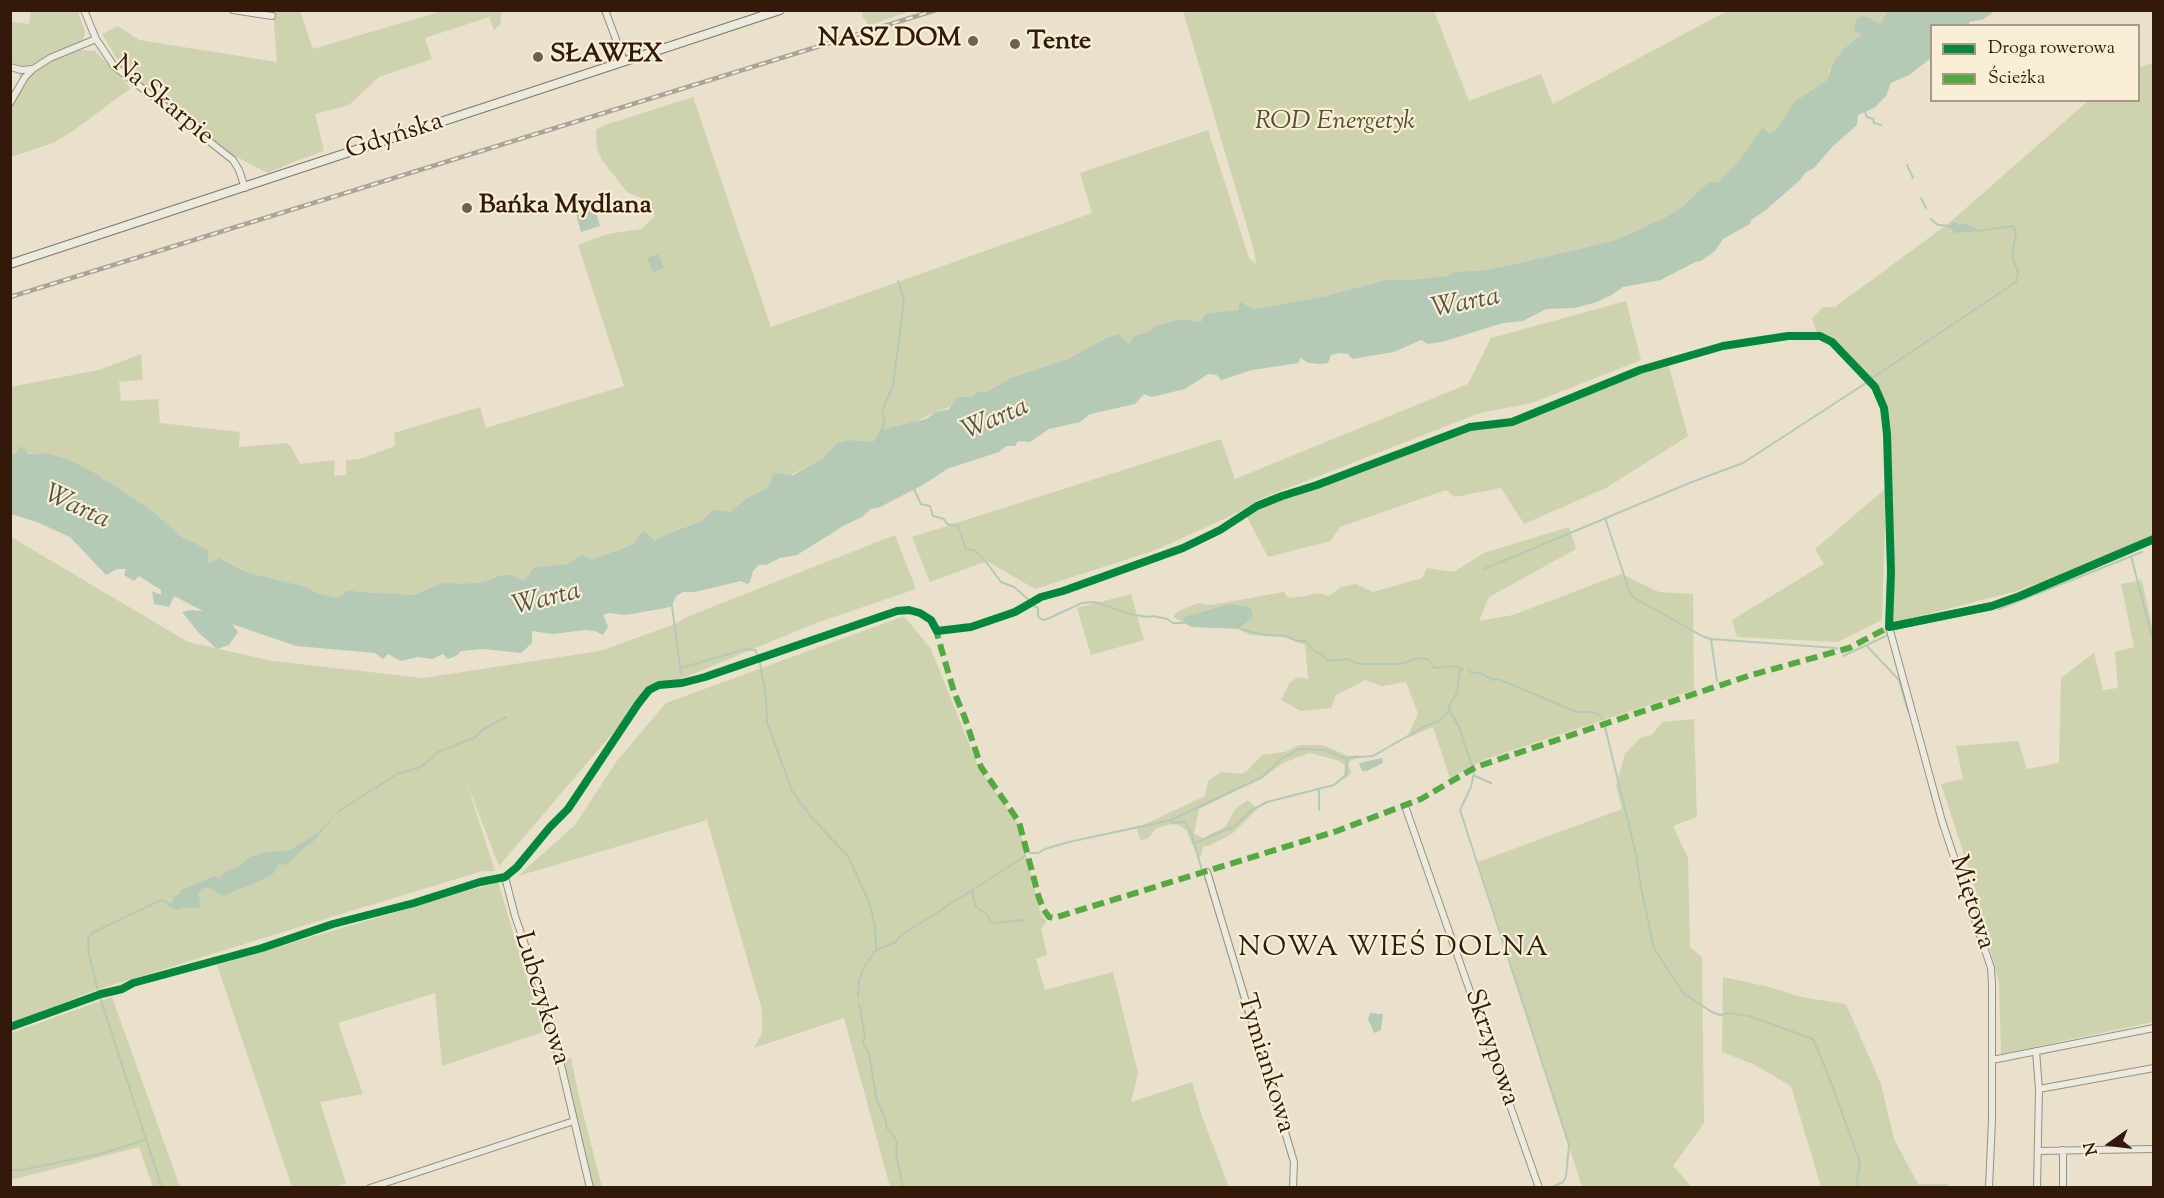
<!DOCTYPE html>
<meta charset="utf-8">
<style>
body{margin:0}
#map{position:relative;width:2164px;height:1198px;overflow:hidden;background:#e9e1cc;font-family:"Sorts Mill Goudy",serif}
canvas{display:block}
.frame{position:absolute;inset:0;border:12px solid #341908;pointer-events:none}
.legend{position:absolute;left:1930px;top:24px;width:210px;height:78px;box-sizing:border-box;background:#f8efd6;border:2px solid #aa9984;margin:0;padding:8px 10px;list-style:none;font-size:18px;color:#341908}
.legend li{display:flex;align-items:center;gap:12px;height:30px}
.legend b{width:30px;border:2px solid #aa9984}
.north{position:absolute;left:2080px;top:1114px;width:60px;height:60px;-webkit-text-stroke:4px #f8efd6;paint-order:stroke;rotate:256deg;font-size:16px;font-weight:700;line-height:24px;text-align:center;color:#341908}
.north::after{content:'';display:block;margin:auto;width:21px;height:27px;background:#341908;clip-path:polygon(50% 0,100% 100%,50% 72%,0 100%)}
</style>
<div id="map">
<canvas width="2164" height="1198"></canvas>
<div class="frame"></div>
<ul class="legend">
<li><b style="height:8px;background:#00873e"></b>Droga rowerowa</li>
<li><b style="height:8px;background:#54a941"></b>Ścieżka</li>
</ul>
<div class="north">N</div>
</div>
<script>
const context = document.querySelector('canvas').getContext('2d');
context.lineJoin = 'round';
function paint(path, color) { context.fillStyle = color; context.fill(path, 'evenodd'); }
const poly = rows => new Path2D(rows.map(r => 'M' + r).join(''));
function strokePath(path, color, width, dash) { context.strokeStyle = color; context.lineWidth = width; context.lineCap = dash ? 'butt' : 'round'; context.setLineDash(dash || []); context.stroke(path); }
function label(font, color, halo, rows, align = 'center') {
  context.font = font + ' "Sorts Mill Goudy",serif'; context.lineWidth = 4.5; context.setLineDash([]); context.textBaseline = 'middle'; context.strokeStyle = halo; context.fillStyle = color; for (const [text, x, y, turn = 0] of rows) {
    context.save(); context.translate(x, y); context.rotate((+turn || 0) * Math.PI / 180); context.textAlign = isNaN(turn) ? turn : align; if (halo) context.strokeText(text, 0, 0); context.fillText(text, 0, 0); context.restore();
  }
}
paint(poly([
 [502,10,500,25,494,30,489,17,425,38,432,59,379,77,349,105,315,114,324,151,291,163,268,173,231,154,123,69,102,34,118,26,139,40,277,62,273,11,300,11,313,49,442,11],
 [31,11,78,11,85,32,83,40,74,47,54,53,36,64,22,66,11,63,12,22,29,24],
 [863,11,863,10,918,11,907,12,868,26,866,20,862,18],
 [1183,11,1434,11,1469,101,1541,74,1553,104,1727,11,1889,11,1880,24,1863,33,1829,71,1826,81,1795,101,1776,130,1770,134,1764,128,1737,163,1718,182,1708,184,1682,207,1666,217,1616,240,1528,261,1486,270,1453,272,1448,276,1405,280,1389,279,1326,296,1254,309,1239,301,1238,310,1225,312,1201,322,1183,319,1158,325,1145,333,1134,336,1128,344,1104,339,1068,359,1010,378,985,393,936,412,873,442,849,440,836,444,823,458,747,498,730,512,713,509,702,521,664,535,655,541,634,544,593,559,581,555,567,564,534,567,524,581,512,575,502,575,483,582,458,584,444,582,414,595,361,592,348,590,338,598,320,594,303,586,246,572,221,558,208,563,193,542,183,538,155,513,108,481,106,483,101,479,102,477,46,453,11,454,10,387,99,370,141,354,143,380,119,382,121,401,158,399,160,423,240,432,239,447,287,443,291,447,300,464,335,460,334,476,346,475,346,460,360,459,395,446,394,433,480,407,486,428,624,386,578,245,608,234,641,229,655,216,646,200,627,192,602,160,597,149,596,130,605,125,693,97,771,327,1092,213,1080,173,1208,130,1249,258,1256,264,1254,250],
 [80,50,95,51,131,88,74,130,53,143,11,157,11,98,21,79,18,73,40,67,57,57],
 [2153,63,2153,544,2013,592,1893,623,1890,621,1892,574,1889,433,1885,406,1880,392,1864,373,1833,340,1816,331,1812,318,1823,307,1835,307,1949,223,2088,101,2138,100,2139,67],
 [1626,301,1641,360,1532,403,1480,413,1260,499,1237,513,1156,550,1035,589,987,561,930,582,912,537,1221,439,1235,479,1468,384,1491,338],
 [1668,363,1688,436,1606,488,1524,524,1501,488,1455,497,1446,490,1340,527,1331,541,1268,557,1246,515,1283,498,1317,487,1381,462,1481,427,1512,424],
 [1886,488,1882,620,1838,642,1737,637,1732,620,1824,564,1815,549],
 [1569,527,1576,549,1489,597,1479,621,1513,615,1621,574,1659,592,1693,594,1694,690,1486,759,1450,778,1433,727,1407,738,1418,714,1406,682,1382,686,1365,680,1336,695,1331,708,1301,711,1281,700,1290,682,1298,677,1308,679,1305,645,1285,637,1251,635,1240,630,1250,619,1247,606,1227,604,1187,616,1184,619,1184,623,1173,617,1178,611,1199,603,1211,605,1284,592,1288,598,1305,596,1317,593,1329,596,1341,587,1356,584,1373,592,1422,578,1427,568,1454,572,1484,553],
 [895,535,916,589,816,623,647,693,499,866,466,781,495,871,483,871,354,910,96,990,11,1023,11,537,188,642,272,661,423,678,600,651,675,624,689,616],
 [2142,580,2154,635,2153,1022,2001,1054,1999,983,1975,888,1941,784,1963,779,1956,746,2018,741,2027,769,2059,763,2061,678,2094,653,2103,690,2118,688,2115,652,2134,647,2121,584],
 [1131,594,1144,640,1091,655,1077,608],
 [904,616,931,649,979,769,1017,822,1020,830,1040,911,1046,922,1041,929,1047,955,1036,959,1045,990,1113,972,1138,1073,1131,1102,1192,1082,1202,1116,1229,1187,890,1187,844,1018,754,1048,762,1033,762,1010,707,820,518,876,575,825,616,762,666,703],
 [1694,719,1697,817,1673,826,1688,858,1690,947,1702,957,1704,1123,1673,1166,1692,1187,1582,1187,1478,862,1622,809,1616,786,1625,754,1640,738,1652,735,1662,722],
 [1299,745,1323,745,1348,756,1358,755,1357,758,1350,761,1348,764,1351,772,1349,776,1342,780,1341,779,1344,774,1345,765,1336,760,1309,753,1283,763,1261,779,1199,809,1194,834,1203,838,1225,827,1236,808,1248,800,1257,809,1233,833,1209,846,1203,846,1201,856,1198,857,1186,830,1179,825,1172,824,1157,828,1147,839,1140,840,1137,828,1205,796,1208,781,1221,772,1241,774,1247,771,1262,755,1285,752],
 [498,882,543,1032,442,1066,435,993,338,1023,363,1094,320,1102,346,1183,335,1187,292,1187,217,965],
 [1723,977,1769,987,1801,997,1846,1004,1881,1084,1894,1139,1918,1184,1947,1184,1948,1187,1821,1187,1791,1086,1753,1064,1722,1052],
 [112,997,180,1187,153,1187,139,1147,11,1180,11,1033],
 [571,1058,580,1101,602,1187,593,1187,563,1060]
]), '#ced2ae');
paint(poly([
 [1888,11,1995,11,1982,20,1969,22,1969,25,1932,26,1931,58,1909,75,1891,83,1886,96,1874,108,1858,115,1857,125,1833,146,1814,168,1806,172,1800,180,1766,210,1751,220,1750,224,1723,239,1715,251,1701,261,1695,262,1661,280,1623,287,1610,296,1594,303,1574,308,1546,309,1523,321,1503,323,1442,342,1428,344,1421,340,1394,352,1352,359,1348,354,1339,353,1331,355,1328,363,1320,364,1309,363,1300,358,1299,363,1252,370,1221,380,1217,375,1208,374,1185,389,1151,397,1144,394,1135,404,1090,414,1080,422,1049,429,1030,442,1018,441,1015,446,1006,446,999,452,947,469,923,485,880,507,871,509,862,517,845,525,797,555,780,558,766,565,758,565,753,571,750,582,747,584,741,581,695,592,683,592,676,596,672,606,666,608,625,615,609,613,603,615,608,627,603,635,595,631,586,630,552,634,532,631,532,643,521,653,482,649,461,651,456,656,448,659,443,654,432,659,418,657,401,661,388,654,383,659,375,653,296,646,232,624,238,632,229,645,217,649,198,632,182,612,191,610,203,611,174,596,169,607,154,604,152,591,161,595,161,590,139,576,134,581,124,575,126,569,117,569,106,575,70,537,37,522,11,514,11,454,15,454,21,446,28,454,46,453,67,459,102,477,101,479,106,482,108,481,155,513,183,538,193,542,208,551,208,563,220,558,246,572,303,586,320,594,338,598,348,590,361,592,414,595,444,582,458,584,483,582,502,575,512,575,524,581,534,567,567,564,581,555,593,559,634,544,643,531,655,541,664,535,702,521,713,509,730,512,747,498,768,487,774,473,793,475,823,458,836,444,849,440,873,442,881,430,926,419,936,412,949,409,958,397,973,397,978,391,985,393,1010,378,1068,359,1104,339,1119,334,1128,344,1134,336,1145,333,1158,325,1183,319,1201,322,1205,314,1238,310,1239,301,1254,309,1326,296,1389,279,1405,280,1448,276,1453,272,1486,270,1528,261,1616,240,1666,217,1682,207,1708,183,1718,182,1737,163,1763,127,1770,134,1776,130,1795,101,1826,81,1835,60,1844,49,1862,34,1854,30,1856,19,1862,16,1872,19,1880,24],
 [595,208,600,226,581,232,576,213],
 [1954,222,1961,225,1965,223,1981,231,1956,233,1948,227],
 [658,254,664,268,653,272,647,258],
 [1228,604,1247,606,1251,608,1253,616,1240,629,1192,627,1184,623,1183,618,1187,616],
 [1382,758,1383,763,1367,771,1362,771,1360,766,1359,763],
 [339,811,311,844,307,845,289,863,284,865,278,864,274,873,258,882,222,896,209,887,202,889,198,894,201,904,198,908,183,908,177,910,169,907,168,903,172,903,174,896,179,895,181,890,215,876,218,879,227,871,238,867,250,857,262,853,290,850,316,834],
 [1370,1013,1383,1014,1381,1030,1374,1033,1368,1019]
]), '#b4cab6');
strokePath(poly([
 [1865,112,1867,117,1873,119,1874,123,1881,125],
 [1907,165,1913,178],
 [1921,198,1926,208],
 [1931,219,1938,225,1952,226],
 [1872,378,2016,282,2018,273,2012,255,2016,232,2013,226,1978,231],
 [881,430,885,422,882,411,893,385,904,300,898,281],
 [914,489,921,504,930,506,933,516,944,519,947,524,958,526,966,549,974,550,984,559,1001,582,1014,587,1028,599],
 [1605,518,1631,596,1704,637,1711,639,1836,648,1837,649],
 [2131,556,2154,644],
 [1484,569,1692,482,1743,463,1866,383],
 [1032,605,1038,608,1038,616,1041,619,1045,620,1082,603,1095,602,1130,614,1147,617,1153,616,1167,619,1173,623,1184,623],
 [672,606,681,674],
 [1999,609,2142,552],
 [1240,629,1264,635,1285,636,1297,641,1306,641,1314,651,1323,655,1327,661,1348,659,1355,663,1364,664,1401,664,1419,658,1428,659,1434,668,1455,666,1463,669],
 [1711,639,1717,681],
 [1866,645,1899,680,1908,711],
 [1843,656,1886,636],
 [681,668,746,649,755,650,759,658,766,697,767,722,792,791,813,819,848,856,869,902,875,926,876,950],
 [1468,670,1472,673,1480,673,1493,680,1498,679,1577,712,1592,712,1599,715,1603,720],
 [1450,711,1459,727,1472,766],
 [1605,727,1636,854,1641,888,1654,948,1684,994,1712,1012,1720,1015,1728,1013,1749,1016,1813,1039,1827,1072,1860,1162,1856,1188],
 [1474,772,1471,787,1460,810,1569,1145,1566,1177,1563,1182,1550,1188],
 [1475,776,1491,783],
 [1319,790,1319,810],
 [339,811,397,774,421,767,438,752,476,737,482,730,506,717],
 [1171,820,1173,823,1184,822,1190,830,1202,870],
 [1195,843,1235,826,1252,810,1267,802,1334,785,1346,775,1347,758],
 [1030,853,1038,853,1045,849,1069,842,1171,820,1262,777,1281,759,1299,749,1325,750,1344,758,1373,756,1427,725,1437,722,1450,711,1449,706,1457,693,1460,669],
 [1205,879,1208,884],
 [1209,890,1221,927],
 [972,891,976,907,988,915,990,921,995,923,1023,920],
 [1239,990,1245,1013],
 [98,991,89,954,88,938,92,933,159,901,163,900,168,903],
 [100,997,162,1188],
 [858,997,859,981,864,967,876,950,896,942,900,936,1021,859,1025,855],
 [859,1004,865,1035,863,1043,869,1054,877,1101,885,1117,887,1128,897,1141,896,1154,903,1188],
 [10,1170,21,1170,100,1154,145,1140]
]), '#b4cab6', 2);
const street = poly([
 [84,10,96,39,114,66,233,160,239,170,245,188],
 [233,10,272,16],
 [605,10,624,61],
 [10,67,21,70,32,69],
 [10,103,25,77,33,69,50,58,96,39],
 [1405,806,1539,1188],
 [1207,872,1294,1162,1293,1188],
 [505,877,515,916,549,1014,590,1188],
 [2036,1051,2039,1089,2037,1188],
 [1992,1060,2154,1028],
 [2039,1089,2154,1068],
 [2063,1150,2063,1188],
 [2038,1151,2154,1149],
 [370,1188,574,1121],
 [1989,1188,1992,1119,1992,984,1991,968,1942,821,1889,627,1992,606,2020,596,2154,539]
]);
const secondary = poly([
 [10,264,780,10]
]);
strokePath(street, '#989082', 8);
strokePath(secondary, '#7e7568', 10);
strokePath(street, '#ece9de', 6);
strokePath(secondary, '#ece9de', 8);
const rail = poly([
 [10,297,936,10]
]);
strokePath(rail, '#a9a399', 4.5);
strokePath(rail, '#f8efd6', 2, [7]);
strokePath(poly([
 [935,627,954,692,965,718,981,767,1019,822,1039,898,1044,910,1049,917,1054,918,1337,831,1421,799,1476,767,1748,676,1849,648,1889,627,1889,621]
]), '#54a941', 6, [12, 6]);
strokePath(poly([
 [10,1027,101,994,122,989,133,983,262,948,333,924,414,903,480,882,505,877,517,867,550,827,568,809,638,704,649,690,659,685,682,683,705,677,897,611,909,610,920,613,931,620,937,631,971,627,1015,612,1041,597,1063,591,1183,548,1220,530,1257,506,1282,496,1317,485,1470,427,1512,422,1640,370,1723,346,1788,336,1820,336,1832,342,1875,387,1884,408,1887,434,1891,572,1889,627,1992,606,2020,596,2154,539]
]), '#00873e', 8);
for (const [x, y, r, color] of [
 [973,41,6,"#735f4d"],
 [1015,44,6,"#735f4d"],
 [538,57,6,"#735f4d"],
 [467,208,6,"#735f4d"]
]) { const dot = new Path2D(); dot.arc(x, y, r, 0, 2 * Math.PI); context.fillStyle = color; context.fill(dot); strokePath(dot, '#f8efd6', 2); }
label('bold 26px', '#341908', '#f8efd6', [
 ["NASZ DOM",961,41,"right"],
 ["Tente",1027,44],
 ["SŁAWEX",550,57],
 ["Bańka Mydlana",479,208]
], 'left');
label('26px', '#341908', '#f8efd6', [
 ["Na Skarpie",162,102,40],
 ["Gdyńska",395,138,-18],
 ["Miętowa",1970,903,72],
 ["Lubczykowa",540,999,73],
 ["Skrzypowa",1490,1048,71],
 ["Tymiankowa",1264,1064,73]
]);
label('italic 26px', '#5c4d32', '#f8efd6', [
 ["ROD Energetyk",1335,124]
]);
label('italic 27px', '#595341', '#f8efd6', [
 ["Warta",1466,305,-11],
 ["Warta",996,421,-23],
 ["Warta",76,509,25],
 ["Warta",547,601,-14]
]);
context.letterSpacing = '1.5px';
label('28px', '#341908', '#f8efd6', [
 ["NOWA WIEŚ DOLNA",1394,950]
]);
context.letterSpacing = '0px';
</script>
